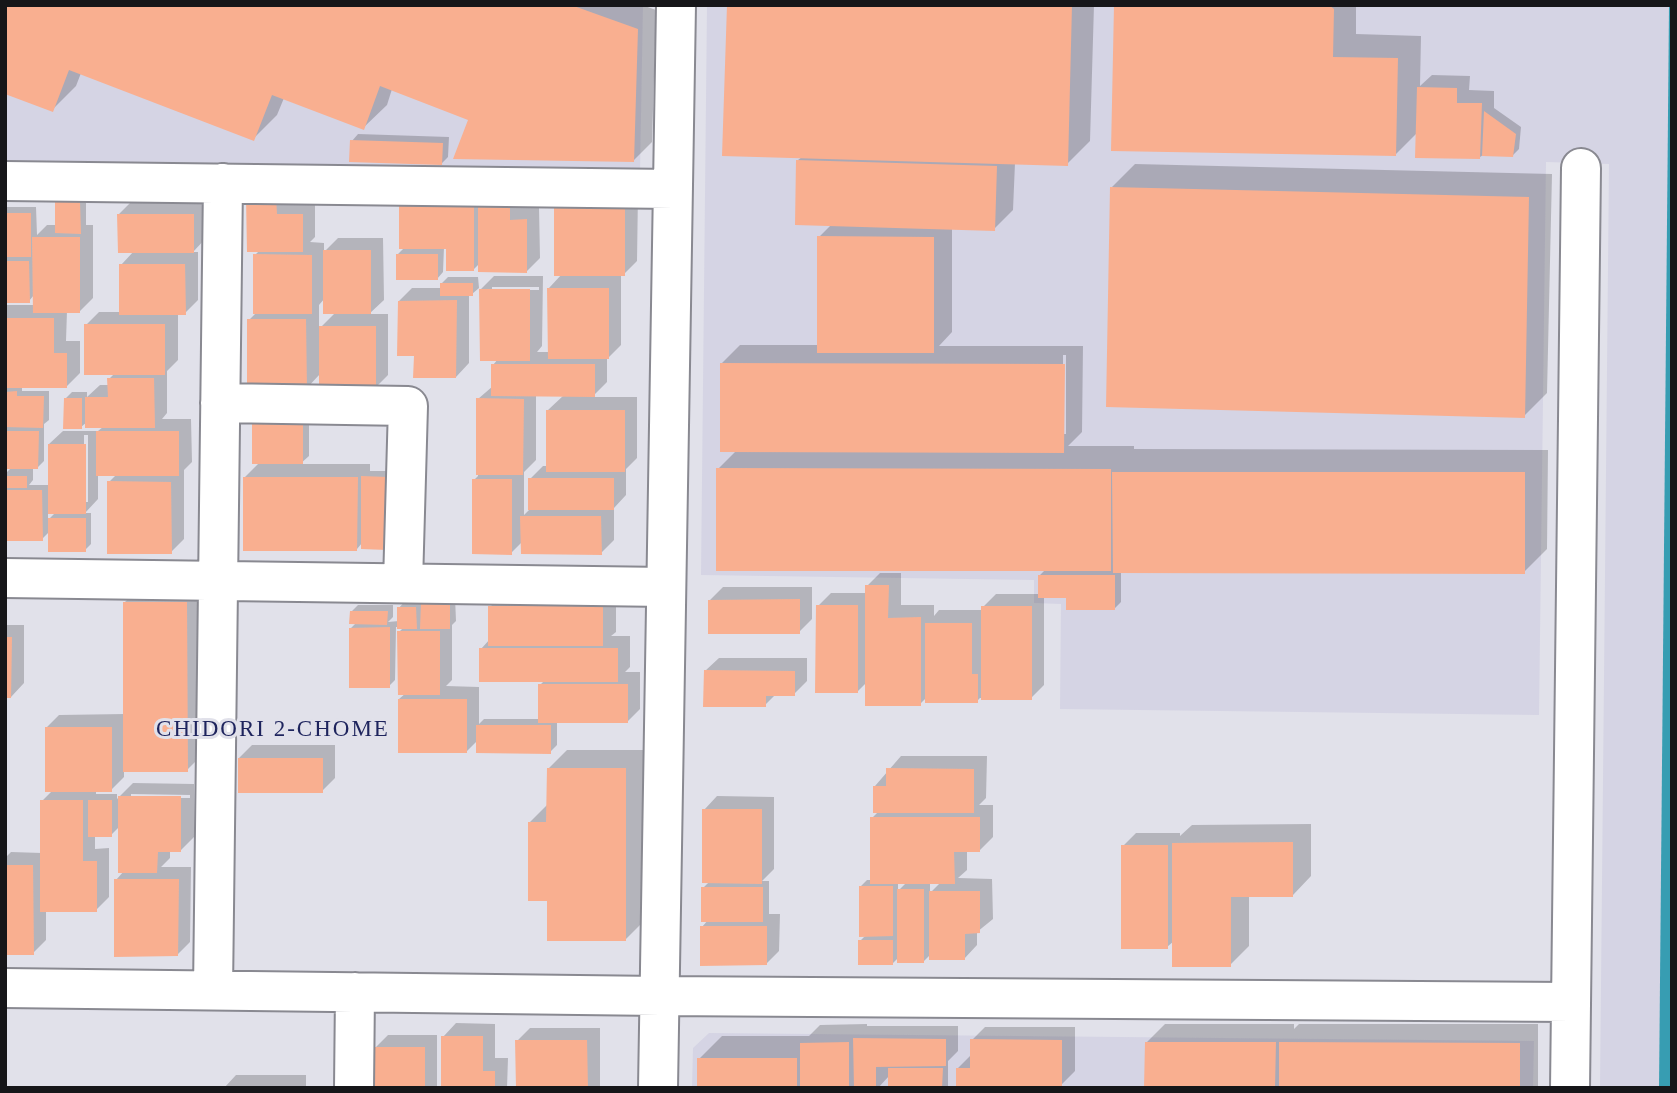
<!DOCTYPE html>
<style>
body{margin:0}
#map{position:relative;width:1677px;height:1093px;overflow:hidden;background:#e1e1ea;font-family:"Times New Roman",serif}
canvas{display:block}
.frame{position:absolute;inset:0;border:7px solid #161619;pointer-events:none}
</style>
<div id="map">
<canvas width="1677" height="1093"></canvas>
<div class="frame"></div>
</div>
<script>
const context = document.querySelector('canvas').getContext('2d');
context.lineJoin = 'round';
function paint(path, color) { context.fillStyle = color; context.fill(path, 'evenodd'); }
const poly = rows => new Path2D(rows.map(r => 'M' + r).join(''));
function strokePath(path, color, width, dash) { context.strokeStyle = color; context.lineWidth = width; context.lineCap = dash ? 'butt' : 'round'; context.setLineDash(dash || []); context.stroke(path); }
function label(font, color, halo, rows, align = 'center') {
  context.font = font + ' "Times New Roman",serif'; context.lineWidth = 6; context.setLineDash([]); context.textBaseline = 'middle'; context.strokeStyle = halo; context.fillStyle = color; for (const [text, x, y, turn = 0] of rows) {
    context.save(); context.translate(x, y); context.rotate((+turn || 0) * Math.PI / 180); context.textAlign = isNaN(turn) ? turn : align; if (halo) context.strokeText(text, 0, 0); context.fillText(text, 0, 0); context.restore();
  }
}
paint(poly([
 [5,5,643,5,640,173,5,166],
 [707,5,1669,5,1659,1088,1600,1088,1609,164,1546,162,1539,715,1060,709,1061,604,1034,603,1034,580,701,575],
 [709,1033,1534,1041,1533,1088,692,1088,693,1048]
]), '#d5d4e4');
paint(poly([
 [1669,5,1672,5,1672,1088,1659,1088]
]), '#379db2');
paint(poly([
 [5,5,642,5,656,10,652,142,633,161,473,111,392,89,387,105,363,128,284,98,277,115,254,138,81,73,76,86,52,110],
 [728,5,1094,5,1090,141,1067,164,1015,163,1013,210,994,229,952,228,952,332,939,346,1083,346,1082,432,1068,446,1134,446,1134,449,1548,450,1547,549,1524,572,1121,572,1121,602,1115,608,1068,596,1044,596,1044,685,1031,698,980,698,977,701,926,698,920,704,867,682,858,691,818,606,831,593,867,593,867,586,880,573,901,573,901,605,934,605,934,616,939,610,983,610,983,607,996,594,1039,594,1039,576,1046,569,718,469,736,451,721,364,740,345,819,345,819,237,832,224,798,160,802,157],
 [1063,355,1066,355,1066,434,1063,434],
 [1116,5,1356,5,1356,34,1421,36,1420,86,1432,75,1470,76,1469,90,1494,91,1494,108,1521,127,1519,149,1513,155,1483,155,1480,157,1418,132,1396,154],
 [358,134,449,137,448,157,442,163,352,141],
 [1135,164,1552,174,1547,393,1524,416,1112,187],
 [638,192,637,261,624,274,621,274,621,345,607,359,607,382,592,397,637,397,637,458,626,469,626,495,614,508,614,540,601,553,522,542,511,553,474,480,478,476,478,399,493,386,493,365,498,359,481,289,494,276,543,276,542,346,537,352,549,352,549,288],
 [492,287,539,287,539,290,492,290],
 [536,395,564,395,548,410,548,466,543,466,530,479,530,509,524,515,524,472,536,460],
 [523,193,522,207,539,207,540,258,527,271,480,263,473,270,448,247,444,247,443,272,437,279,398,254,405,247,401,201],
 [63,196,86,196,86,225,93,225,93,298,80,311,67,311,66,341,80,341,80,373,67,386,22,386,22,391,49,391,49,420,44,424,44,461,38,467,33,467,33,480,29,485,50,485,49,444,63,431,98,431,103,427,87,422,81,427,66,398,72,392,87,392,87,397,100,385,109,385,109,379,115,373,86,325,99,312,120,312,121,265,134,251,119,214,132,201,206,202,206,238,193,252,198,252,198,300,185,313,178,313,178,360,167,371,167,413,162,419,191,419,192,462,184,470,184,539,171,552,109,482,117,474,98,474,98,499,85,513,91,513,91,544,85,550,49,532,42,539,5,539,5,474,12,467,5,467,5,305,34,305,34,295,29,301,5,301,5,207,36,207,37,235,47,225,56,225,57,203],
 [84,435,88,435,88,502,84,502],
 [48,512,56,512,48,520],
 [248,198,315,201,315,237,310,242,324,243,324,252,338,238,383,238,384,300,369,314,388,314,388,375,375,388,320,374,306,389,249,320,255,314,255,255,260,250],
 [325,298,335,313,319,329,319,305],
 [448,277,478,277,479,288,472,294,469,294,469,363,456,377,415,355,399,301,412,288,441,288,441,284],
 [309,413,309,456,300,464,370,464,370,471,392,471,362,543,357,549,245,477],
 [143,584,206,584,206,751,187,770,124,770,124,777,111,790,96,790,96,794,117,794,117,799,133,783,194,784,194,837,181,850,170,850,170,858,161,867,191,867,190,942,177,955,116,880,124,871,120,826,111,835,95,835,95,849,109,848,109,897,96,910,46,910,46,940,33,953,5,953,5,858,11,852,42,853,42,801,53,790,46,728,59,715,125,714,124,603],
 [131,794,190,795,190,798,131,798],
 [723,587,812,587,812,619,799,632,710,600],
 [503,594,616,594,616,632,611,636,630,636,630,667,625,672,640,672,640,709,627,722,557,721,557,745,550,752,478,740,466,752,399,699,406,693,399,634,397,634,404,627,396,627,395,680,389,686,351,628,356,623,351,612,358,605,393,605,393,617,388,622,399,621,399,608,405,601,422,601,422,604,429,597,455,597,456,621,452,625,452,680,446,686,479,687,479,724,484,719,540,719,540,685,545,680,481,649,490,639,490,607],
 [5,625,24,625,24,683,11,697,5,697],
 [719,658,807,658,807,681,794,694,776,694,765,705,705,671],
 [252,745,335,745,335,778,322,791,239,758],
 [567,750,644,750,644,921,625,940,549,899,529,823,548,804,548,769],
 [901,756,987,756,986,798,979,805,993,805,993,837,980,850,967,850,967,870,958,878,992,879,993,919,977,932,977,945,964,959,931,954,923,962,899,957,893,963,860,941,866,935,860,887,867,880,872,880,872,818,879,811,875,786],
 [898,883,906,883,898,891],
 [930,883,940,883,930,893],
 [717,796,774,797,774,869,762,881,769,881,769,914,780,914,779,951,766,964,702,927,708,920,703,888,709,882,704,810],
 [1311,824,1311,876,1293,895,1249,895,1249,946,1230,965,1174,941,1167,947,1123,846,1136,833,1180,833,1180,836,1192,825],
 [456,1023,495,1024,495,1058,508,1058,507,1088,443,1088,443,1037],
 [867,1024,867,1026,958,1026,958,1051,948,1061,948,1088,890,1088,889,1076,878,1088,699,1088,699,1059,722,1036,809,1036,820,1025],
 [1165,1024,1294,1024,1294,1029,1299,1024,1538,1024,1538,1088,1146,1088,1146,1043],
 [985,1027,1075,1027,1075,1071,1062,1084,957,1069,970,1056,972,1040],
 [530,1028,600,1028,600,1088,517,1088,517,1041],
 [388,1035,437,1035,437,1088,375,1088,375,1048],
 [236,1075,306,1075,306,1088,224,1088]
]), '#0003');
paint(poly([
 [5,5,571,5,638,29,634,162,453,159,468,120,380,86,364,130,272,95,254,141,69,70,53,112,5,94],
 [727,5,1072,5,1068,166,722,156],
 [1114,5,1329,5,1334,9,1333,57,1398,58,1396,156,1111,151],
 [1417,87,1457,88,1457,103,1482,103,1480,159,1415,158],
 [1484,111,1516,134,1513,157,1482,156],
 [350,140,443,143,442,165,349,162],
 [796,160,997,166,995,231,795,225],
 [1110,187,1529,197,1525,418,1106,407],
 [276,197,277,214,303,214,303,252,247,252,246,198],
 [399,201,474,201,474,271,446,271,446,249,399,249],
 [55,202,80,202,81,234,55,233],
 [554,204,625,204,625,276,554,276],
 [478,205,510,205,510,220,527,219,527,273,478,272],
 [5,213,31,213,31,257,5,257],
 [117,214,194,214,194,253,118,253],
 [817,236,934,237,934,353,817,353],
 [32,237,80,237,80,313,33,313],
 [323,250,371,250,371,314,323,314],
 [253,254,312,255,312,314,253,314],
 [396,254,438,254,438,280,396,280],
 [5,261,29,261,30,303,5,303],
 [119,264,185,264,186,315,119,315],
 [440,283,473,283,473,296,440,296],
 [547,288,609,288,609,359,548,359],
 [479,289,530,289,530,361,480,361],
 [457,300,456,378,413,378,414,356,397,356,398,301],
 [5,318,54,318,54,353,67,353,67,388,5,388],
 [247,319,306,319,307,391,247,390],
 [84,324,165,324,165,375,84,375],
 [319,326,376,326,376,390,319,390],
 [720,363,1065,364,1064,453,720,452],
 [491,364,595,364,595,397,491,396],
 [107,378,154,378,155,428,85,428,85,397,108,397],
 [17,391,17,396,44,396,43,428,5,427,5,392],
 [64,398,82,398,82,429,63,429],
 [476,398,524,399,523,475,476,475],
 [546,410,625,410,625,472,546,472],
 [252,419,303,419,303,464,252,464],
 [5,431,39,431,38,469,5,469],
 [96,431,179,431,179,476,96,476],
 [48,444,86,444,86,514,48,514],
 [716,468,1111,469,1111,571,716,571],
 [1112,472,1525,472,1525,574,1113,573],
 [5,476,27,476,27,488,5,488],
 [361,476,387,477,387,550,361,549],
 [243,477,358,477,357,551,243,551],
 [528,478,614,478,614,510,528,510],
 [472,479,512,479,512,555,472,554],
 [107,481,171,482,172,554,107,554],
 [5,490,42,490,43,541,5,541],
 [520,516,601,516,602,555,521,554],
 [48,518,86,518,86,552,48,552],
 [1038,575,1115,575,1115,610,1066,610,1066,598,1038,598],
 [865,585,889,585,888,618,921,617,921,706,865,706],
 [800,599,800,634,708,634,708,600],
 [123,602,187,602,188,772,123,772],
 [421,603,450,603,450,629,420,629],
 [816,605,858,605,858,693,815,693],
 [488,606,603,606,603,646,488,646],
 [981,606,1032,606,1032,700,981,700],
 [397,607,416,607,417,629,397,629],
 [350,611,388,611,387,625,349,624],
 [925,623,972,623,972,674,978,674,978,703,925,703],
 [390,627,390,688,349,688,349,628],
 [397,631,440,631,440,695,398,695],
 [5,637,12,637,11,698,5,698],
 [479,648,618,648,618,682,479,682],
 [704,670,795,671,795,696,766,696,766,707,703,707],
 [538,684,628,684,628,723,538,723],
 [398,699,467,699,467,753,398,753],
 [476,725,551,725,551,754,476,753],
 [45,727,112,727,112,792,45,792],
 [238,758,323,758,323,793,238,793],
 [547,768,626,768,626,941,547,941,547,901,528,901,528,822,546,822],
 [886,768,974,769,974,813,873,813,873,786,886,786],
 [118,796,181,796,181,852,158,852,157,873,118,873],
 [40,800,83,800,83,861,97,861,97,912,40,912],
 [88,800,112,800,112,837,88,837],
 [702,809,762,809,762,884,702,883],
 [870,817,980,817,980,852,954,852,955,884,870,884],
 [1293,842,1293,897,1231,897,1231,967,1172,967,1172,843],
 [1121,845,1168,845,1168,949,1121,949],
 [5,865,33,865,34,955,5,955],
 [114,879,179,879,178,956,114,957],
 [859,886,893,886,893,936,859,937],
 [701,887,763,887,763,922,701,922],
 [897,889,924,889,924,963,897,963],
 [929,891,980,891,980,933,965,934,965,960,929,960],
 [700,926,767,926,767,965,700,966],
 [858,940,893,940,893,965,858,965],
 [441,1036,483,1036,483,1071,495,1071,495,1088,441,1088],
 [853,1038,946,1039,946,1066,876,1067,876,1088,854,1088],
 [970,1039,1062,1040,1062,1086,956,1086,956,1068,970,1068],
 [515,1040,587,1040,588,1088,516,1088],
 [849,1042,849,1088,800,1088,800,1043],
 [1145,1042,1276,1042,1275,1088,1144,1088],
 [1279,1042,1520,1043,1520,1088,1279,1088],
 [373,1047,425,1047,425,1088,373,1088],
 [697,1058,797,1058,797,1088,697,1088],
 [888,1068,943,1068,942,1088,888,1088]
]), '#f9af90');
const minor = poly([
 [5,181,673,189],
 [220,403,408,406,403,583],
 [5,578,666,587],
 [5,988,660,996,1570,1002],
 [213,990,223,183],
 [354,1088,355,992],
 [658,1088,676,5],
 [1570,1088,1581,168]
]);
strokePath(minor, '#898991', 42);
strokePath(minor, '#fff', 38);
context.letterSpacing = '2px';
label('23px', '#1e245d', '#e1e1ea', [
 ["CHIDORI 2-CHOME",273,730]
]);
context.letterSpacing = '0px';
</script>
